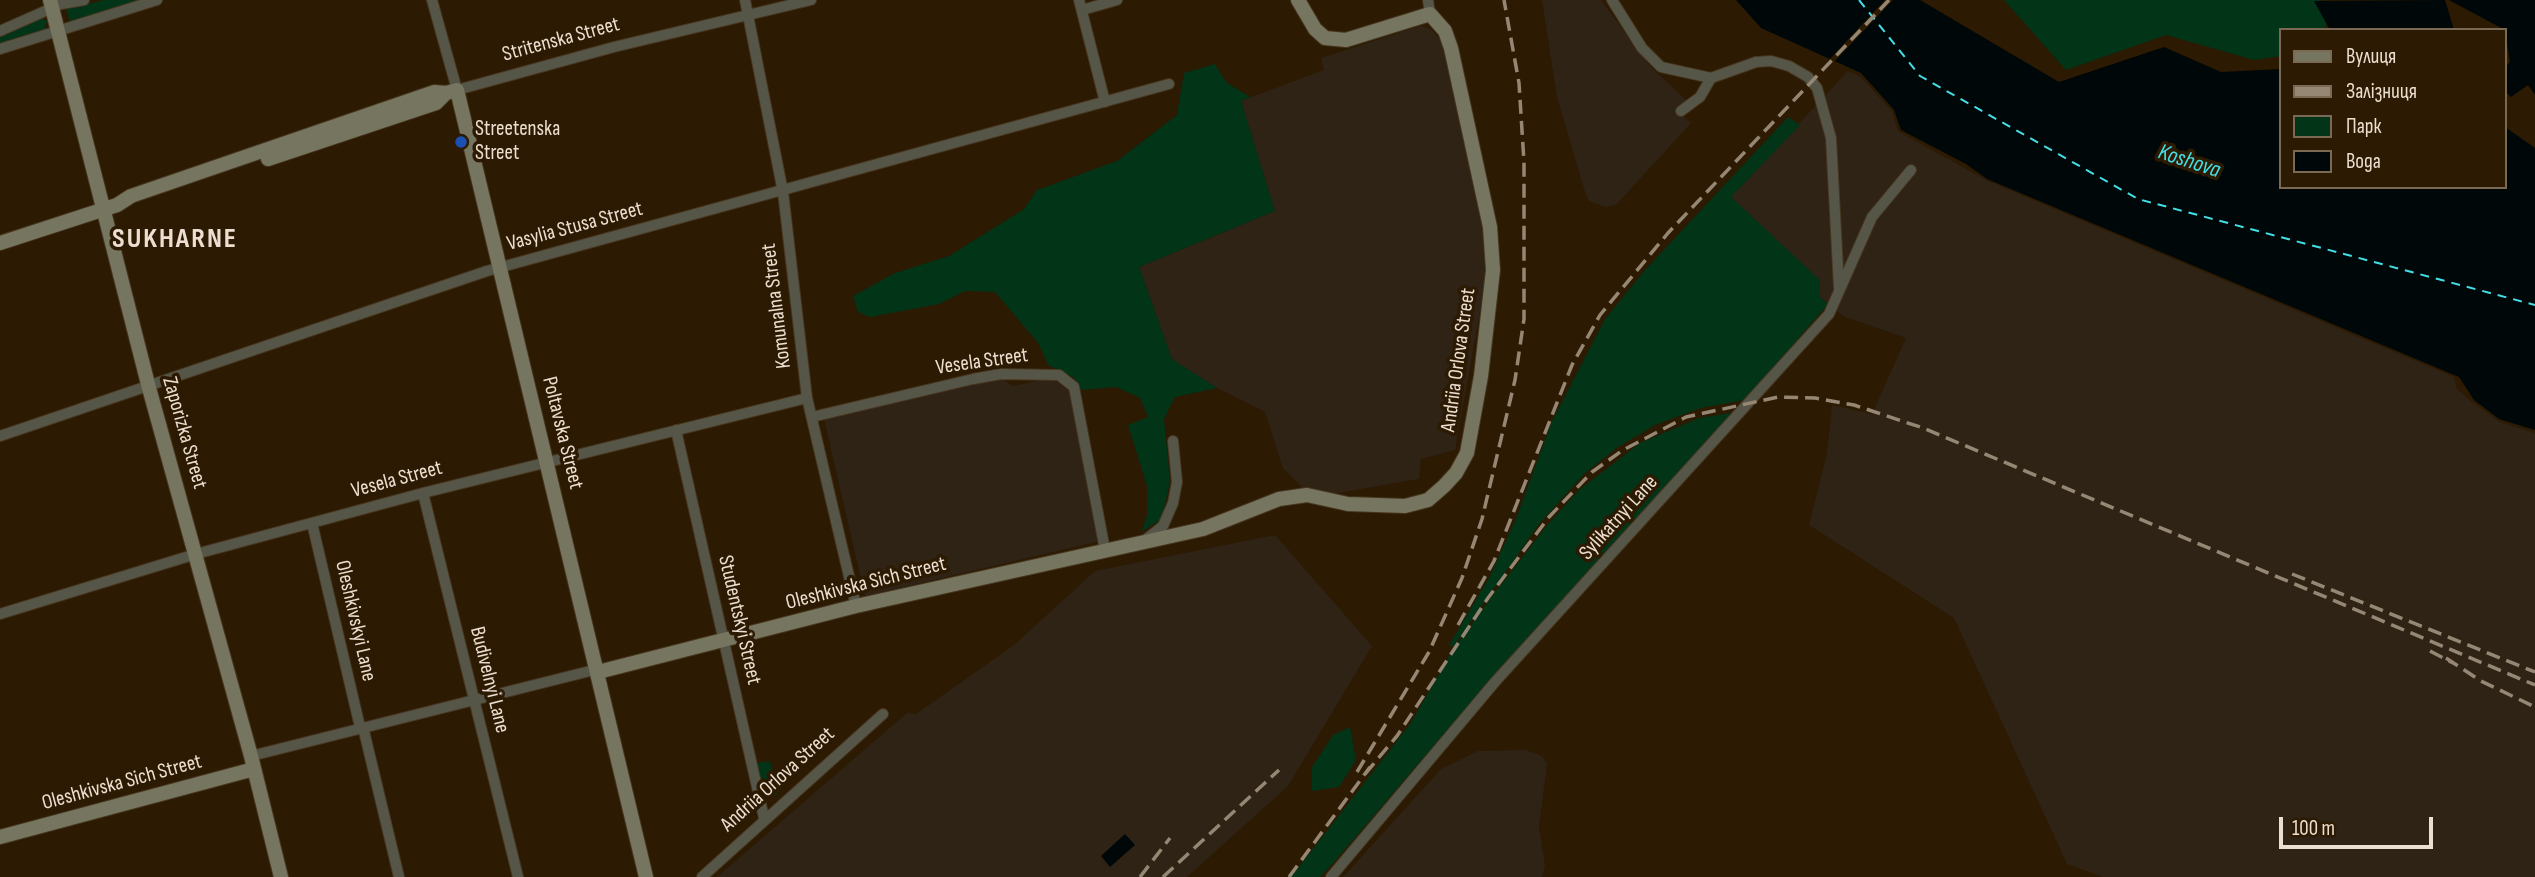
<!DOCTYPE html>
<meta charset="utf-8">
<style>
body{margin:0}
#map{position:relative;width:2535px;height:877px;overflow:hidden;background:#2c1a02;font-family:"Sofia Sans Condensed",sans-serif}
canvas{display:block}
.legend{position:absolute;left:2279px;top:28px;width:228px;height:161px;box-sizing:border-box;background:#2c1a02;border:2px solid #796955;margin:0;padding:9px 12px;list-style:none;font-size:21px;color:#ecdfd1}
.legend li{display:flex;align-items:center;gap:14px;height:35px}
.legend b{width:35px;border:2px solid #796955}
.scale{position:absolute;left:2279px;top:817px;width:154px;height:32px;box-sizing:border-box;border:4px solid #ecdfd1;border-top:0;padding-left:9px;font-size:21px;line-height:24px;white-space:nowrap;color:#ecdfd1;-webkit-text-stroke:5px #2c1a02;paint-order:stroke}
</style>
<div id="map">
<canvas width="2535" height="877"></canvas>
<ul class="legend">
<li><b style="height:9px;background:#767660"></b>Вулиця</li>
<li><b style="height:9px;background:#968774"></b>Залізниця</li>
<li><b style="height:19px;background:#023417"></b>Парк</li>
<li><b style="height:19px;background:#000708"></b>Вода</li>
</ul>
<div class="scale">100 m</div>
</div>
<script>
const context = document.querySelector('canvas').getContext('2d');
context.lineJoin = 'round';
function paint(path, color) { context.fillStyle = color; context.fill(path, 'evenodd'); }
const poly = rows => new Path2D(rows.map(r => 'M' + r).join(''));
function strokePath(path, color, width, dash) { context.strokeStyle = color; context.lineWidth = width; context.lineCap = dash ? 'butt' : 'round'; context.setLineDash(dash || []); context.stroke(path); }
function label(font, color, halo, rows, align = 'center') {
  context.font = font + ' "Sofia Sans Condensed",sans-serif'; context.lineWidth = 7; context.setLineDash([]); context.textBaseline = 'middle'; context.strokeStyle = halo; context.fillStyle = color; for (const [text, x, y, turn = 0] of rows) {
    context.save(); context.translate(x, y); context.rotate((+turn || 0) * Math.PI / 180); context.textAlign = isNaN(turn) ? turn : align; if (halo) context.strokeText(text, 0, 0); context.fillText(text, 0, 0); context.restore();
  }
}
paint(poly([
 [1542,0,1601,0,1649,65,1687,101,1681,114,1691,123,1616,205,1605,207,1589,201,1585,192,1557,97],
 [1420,26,1431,29,1442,42,1483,228,1488,267,1455,450,1421,459,1419,479,1332,494,1303,488,1283,468,1265,412,1217,388,1172,359,1139,267,1275,211,1241,101,1324,70,1321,58],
 [1848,71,1860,76,1892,111,1898,131,1986,180,2454,377,2457,389,2472,402,2500,422,2535,433,2535,877,2103,877,2067,864,1954,618,1809,525,1827,453,1832,405,1872,414,1906,338,1843,316,1819,296,1730,197],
 [1056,377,1072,393,1100,541,865,596,824,419,974,382,1004,380,1013,386],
 [1275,535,1372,646,1288,786,1187,877,717,877,907,713,916,714,1014,645,1095,571],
 [1525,750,1542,756,1547,763,1539,827,1545,865,1542,877,1343,877,1441,769,1478,751]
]), '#2e2315');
paint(poly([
 [104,0,140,0,71,25,66,9],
 [2004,0,2320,0,2337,9,2323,30,2281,30,2281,56,2254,60,2166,35,2066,70],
 [39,17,47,21,44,32,0,44,0,37],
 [1215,64,1226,82,1250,97,1241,101,1275,211,1139,267,1172,359,1217,388,1175,397,1164,419,1170,481,1162,519,1141,532,1147,516,1147,486,1128,425,1148,417,1140,398,1116,387,1082,390,1073,377,1048,365,1039,344,995,292,965,291,939,304,870,317,858,312,853,296,895,273,949,256,1024,209,1037,190,1117,161,1177,115,1184,73],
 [1788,117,1800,125,1731,197,1820,280,1819,296,1828,304,1745,400,1701,408,1655,425,1618,447,1585,473,1539,524,1453,647,1449,645,1490,576,1517,516,1552,421,1605,319,1645,270],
 [1737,412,1491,679,1335,861,1320,877,1291,877,1410,724,1454,648,1490,599,1548,524,1580,489,1640,443,1699,418],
 [1350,727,1356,760,1339,787,1312,791,1312,767,1333,735],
 [770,761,777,795,764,797,757,763]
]), '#023417');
paint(poly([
 [1736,0,1920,0,2059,82,2164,47,2221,72,2281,69,2281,187,2505,187,2505,127,2535,148,2535,430,2499,419,2474,400,2459,377,1987,179,1966,164,1901,130,1894,110,1861,73,1761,28],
 [2445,0,2454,30,2330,30,2314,1],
 [2449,0,2535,0,2535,95,2528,85,2511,97,2505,91,2505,67,2510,62,2505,30],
 [1125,834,1135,845,1110,867,1101,856]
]), '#000708');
paint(poly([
 [1885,0,1893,0,1832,64,1827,62]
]), '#2c1a02');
strokePath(poly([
 [1859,0,1920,76,2138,199,2535,305]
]), '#43dfe7', 2, [9, 7]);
const street = poly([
 [432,0,457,90,614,47,811,0],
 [745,0,783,192,807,398,856,606],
 [1079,0,1105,102],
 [1428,0,1430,14],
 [1612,0,1642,48,1661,67,1711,78,1756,62,1771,61,1789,66,1808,77,1817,88,1831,138,1839,288],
 [1082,10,1117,0],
 [0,31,61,4,84,0],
 [0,49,157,0],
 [1681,111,1700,97,1711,78],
 [812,417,973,379,1001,374,1059,375,1074,387,1105,550],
 [676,430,764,818],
 [0,436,487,271,1169,84],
 [423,493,518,877],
 [312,523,360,727],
 [1144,541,1163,526,1173,503,1177,482,1173,441],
 [0,614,196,554,423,493,807,398],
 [363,727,399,877],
 [251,756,598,669],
 [702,877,883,714],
 [1331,877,1495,682,1829,314,1872,217,1911,170]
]);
const secondary = poly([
 [50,0,149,388,251,756,281,877],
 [268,159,436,103,446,93],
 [0,243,117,205,131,196,434,92,446,93,457,90,646,877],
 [598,672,856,606,1203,529,1279,499,1307,495,1348,504,1405,506,1428,500,1444,486,1456,473,1467,453,1481,376,1493,270,1490,227,1451,48,1445,31,1430,14,1346,40,1325,38,1315,29,1298,0],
 [0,837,254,769]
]);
strokePath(street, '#47361f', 12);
strokePath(secondary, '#47361f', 16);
strokePath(street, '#565648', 10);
strokePath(secondary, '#767660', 14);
strokePath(poly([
 [2292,574,2535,672],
 [1458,625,1494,561,1572,365,1600,315,1668,233,1889,0],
 [2430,651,2455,664],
 [2446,658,2481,681,2535,707],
 [1357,772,1429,652,1462,578,1482,519,1515,380,1524,319,1524,162,1519,83,1504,0],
 [1365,774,1397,736,1488,598,1549,517,1592,472,1623,450,1686,417,1778,397,1815,398,1854,405,1923,428,2535,685],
 [1140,877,1170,838],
 [1163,877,1279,770],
 [1289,877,1370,767]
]), '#968774', 3.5, [14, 7]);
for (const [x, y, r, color] of [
 [461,142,7,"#1a4fb4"]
]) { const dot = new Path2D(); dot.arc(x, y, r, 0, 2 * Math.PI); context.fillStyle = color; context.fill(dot); strokePath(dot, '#2c1a02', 2.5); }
label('21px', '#ecdfd1', '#2c1a02', [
 ["Stritenska Street",561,40,-15],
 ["Vasylia Stusa Street",575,227,-15],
 ["Komunalna Street",777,306,-97],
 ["Andriia Orlova Street",1459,360,-82],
 ["Vesela Street",982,362,-8],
 ["Zaporizka Street",184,433,74],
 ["Poltavska Street",562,433,76],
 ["Vesela Street",397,480,-15],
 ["Sylikatnyi Lane",1619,518,-48],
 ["Oleshkivska Sich Street",866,584,-14],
 ["Studentskyi Street",739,620,77],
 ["Oleshkivskyi Lane",355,621,77],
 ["Budivelnyi Lane",489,680,76],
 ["Andriia Orlova Street",778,780,-42],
 ["Oleshkivska Sich Street",122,783,-15]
]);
label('21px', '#ecdfd1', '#2c1a02', [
 ["Streetenska",475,130],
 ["Street",475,154]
], 'left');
label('italic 23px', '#43dfe7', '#2c1a02', [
 ["Koshova",2189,162,18]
]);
context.letterSpacing = '2px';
label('bold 28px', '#ecdfd1', '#2c1a02', [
 ["SUKHARNE",175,240]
]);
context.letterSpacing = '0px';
</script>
